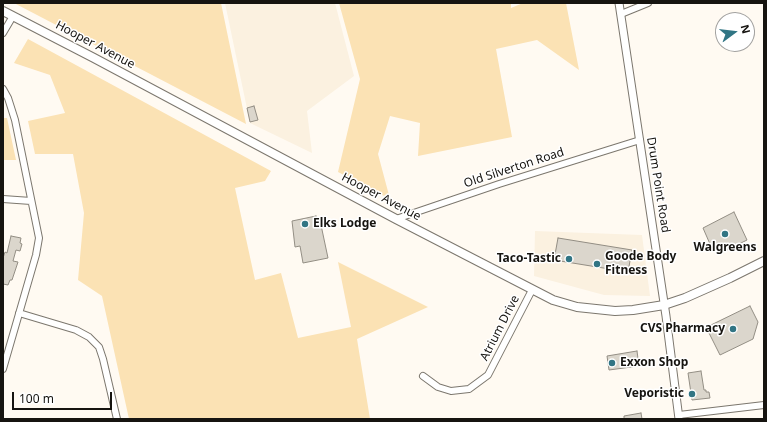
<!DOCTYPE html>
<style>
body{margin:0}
#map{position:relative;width:767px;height:422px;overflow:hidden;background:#fffaf2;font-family:"Noto Sans",sans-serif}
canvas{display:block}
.frame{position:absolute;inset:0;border:4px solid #161410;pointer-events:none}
.north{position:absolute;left:715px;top:12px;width:40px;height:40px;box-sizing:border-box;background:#fff;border:1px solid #a2a19f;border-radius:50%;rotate:75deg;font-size:11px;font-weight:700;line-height:16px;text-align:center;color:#161410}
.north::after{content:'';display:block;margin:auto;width:14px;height:18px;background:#317584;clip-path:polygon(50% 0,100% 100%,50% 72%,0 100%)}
.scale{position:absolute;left:12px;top:392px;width:100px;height:18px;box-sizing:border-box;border:2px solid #161410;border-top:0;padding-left:5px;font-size:12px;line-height:14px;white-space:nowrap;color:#161410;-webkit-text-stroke:3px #fff;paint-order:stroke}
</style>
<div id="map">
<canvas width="767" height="422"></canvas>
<div class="frame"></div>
<div class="north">N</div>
<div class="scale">100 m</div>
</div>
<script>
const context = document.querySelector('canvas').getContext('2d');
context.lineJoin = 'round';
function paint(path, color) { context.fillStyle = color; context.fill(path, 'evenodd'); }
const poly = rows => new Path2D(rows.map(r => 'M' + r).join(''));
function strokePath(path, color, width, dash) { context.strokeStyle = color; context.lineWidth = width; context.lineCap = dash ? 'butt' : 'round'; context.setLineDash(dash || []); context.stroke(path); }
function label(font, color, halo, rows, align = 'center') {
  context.font = font + ' "Noto Sans",sans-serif'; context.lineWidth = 3; context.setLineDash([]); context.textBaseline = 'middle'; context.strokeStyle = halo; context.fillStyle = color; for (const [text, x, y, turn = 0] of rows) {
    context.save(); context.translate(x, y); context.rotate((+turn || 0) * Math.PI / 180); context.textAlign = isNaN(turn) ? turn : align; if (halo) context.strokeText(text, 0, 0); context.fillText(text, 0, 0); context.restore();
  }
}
paint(poly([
 [225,3,335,3,354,76,307,111,312,153,250,123],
 [535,231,642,235,650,296,604,295,534,276]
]), '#fbf1e0');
paint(poly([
 [14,3,221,3,246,124],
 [339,3,511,3,511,8,523,3,566,3,579,70,537,40,496,49,512,137,418,156,420,123,390,116,378,154,390,199,338,172,360,79],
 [28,39,271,171,265,181,235,188,255,280,281,273,298,338,351,327,338,262,428,307,357,339,370,419,129,419,102,296,78,280,84,213,73,154,35,154,28,121,65,113,50,75,14,63],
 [3,118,7,118,16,160,3,160]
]), '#fbe2b4');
const building = poly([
 [254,106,258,120,250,122,247,108,254,106],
 [734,212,747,240,721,253,713,251,703,228,734,212],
 [316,216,318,226,321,225,328,258,303,263,300,246,295,247,292,221,316,216],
 [11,236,21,238,20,243,22,244,20,251,16,250,13,261,18,262,12,280,10,280,8,285,3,284,3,258,5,252,7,253,11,236],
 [558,238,632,250,628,272,554,260,558,238],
 [750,306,758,322,753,339,720,355,709,333,711,325,750,306],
 [637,351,639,366,609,370,607,356,637,351],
 [701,371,704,390,706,390,706,392,709,392,710,398,692,400,688,373,701,371],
 [641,413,642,419,624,419,624,416,641,413]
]);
paint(building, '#dbd6cc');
strokePath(building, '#938e84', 1);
const minor = poly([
 [621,14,648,3],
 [3,33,13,16],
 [3,89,8,98,15,120,39,238,36,255,3,369],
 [3,199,31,201],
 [396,219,499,184,640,140],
 [19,313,76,330,89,337,99,347,103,359,117,419],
 [423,376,438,387,451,391,469,389,488,375,532,290],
 [679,415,764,405]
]);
const tertiary = poly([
 [619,3,666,316,679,419]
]);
const secondary = poly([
 [3,11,94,58,396,219,553,300,577,307,615,311,633,310,664,305,685,298,730,278,764,261]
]);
strokePath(minor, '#7c776e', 8);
strokePath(tertiary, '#7c776e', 9);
strokePath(secondary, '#7c776e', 10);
strokePath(minor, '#fff', 6);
strokePath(tertiary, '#fff', 7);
strokePath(secondary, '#fff', 8);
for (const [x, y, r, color] of [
 [305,224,4,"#317584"],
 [725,234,4,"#317584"],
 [569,259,4,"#317584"],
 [597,264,4,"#317584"],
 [733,329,4,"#317584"],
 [612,363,4,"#317584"],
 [692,394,4,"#317584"]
]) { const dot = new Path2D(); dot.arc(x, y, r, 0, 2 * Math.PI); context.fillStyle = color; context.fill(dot); strokePath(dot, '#fff', 1.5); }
label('12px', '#161410', '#fff', [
 ["Hooper Avenue",95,45,28],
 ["Old Silverton Road",514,168,-18],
 ["Drum Point Road",658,185,81],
 ["Hooper Avenue",381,197,28],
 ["Atrium Drive",500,328,-63]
]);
label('bold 12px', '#161410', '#fff', [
 ["Elks Lodge",313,224],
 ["Walgreens",725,248,"center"],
 ["Goode Body",605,257],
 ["Fitness",605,271],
 ["Taco-Tastic",561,259,"right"],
 ["CVS Pharmacy",725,329,"right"],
 ["Exxon Shop",620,363],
 ["Veporistic",684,394,"right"]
], 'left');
</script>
